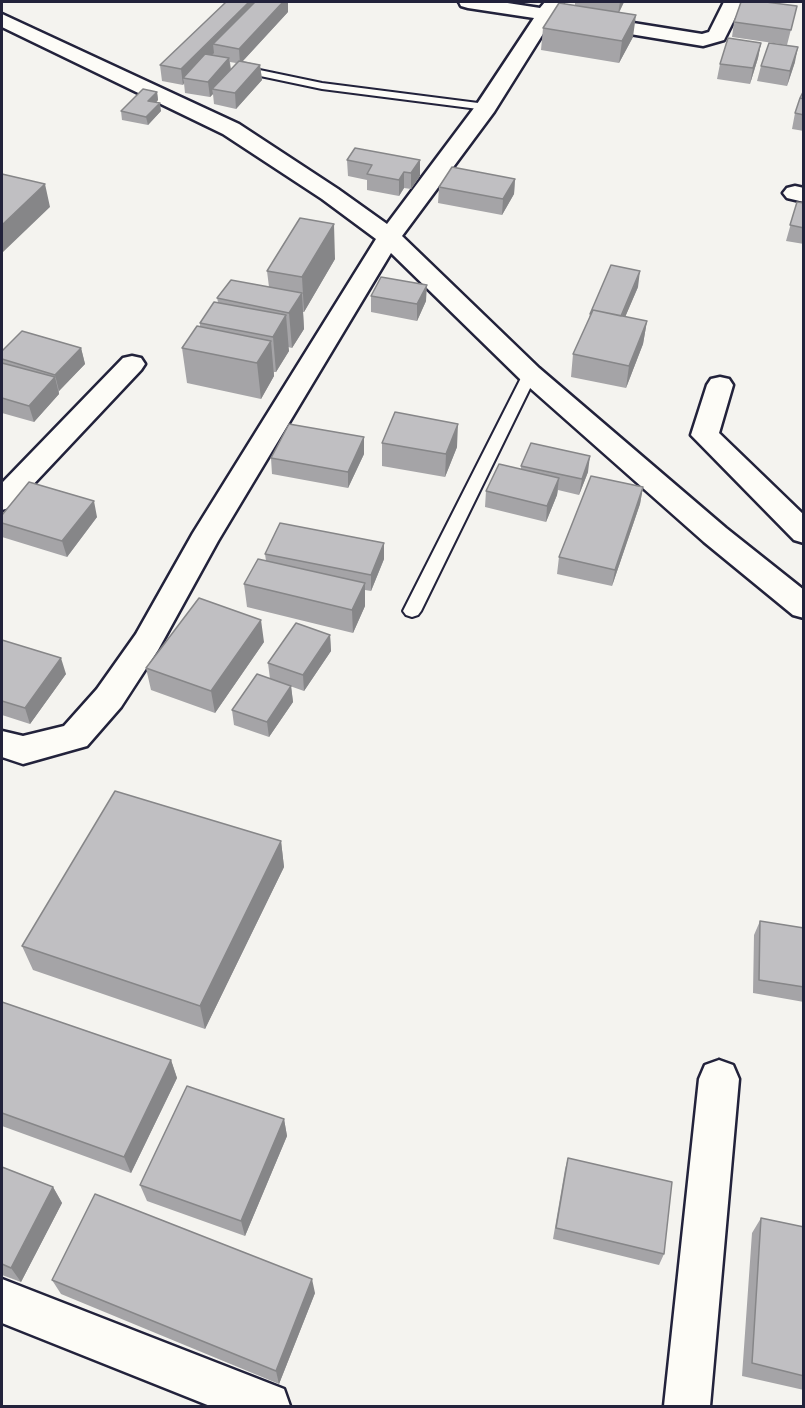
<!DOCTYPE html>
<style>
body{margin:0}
#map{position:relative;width:805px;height:1408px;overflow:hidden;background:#f4f3ef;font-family:"Shantell Sans",sans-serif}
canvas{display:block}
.frame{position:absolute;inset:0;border:3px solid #22223b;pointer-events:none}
</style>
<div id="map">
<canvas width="805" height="1408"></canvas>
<div class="frame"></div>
</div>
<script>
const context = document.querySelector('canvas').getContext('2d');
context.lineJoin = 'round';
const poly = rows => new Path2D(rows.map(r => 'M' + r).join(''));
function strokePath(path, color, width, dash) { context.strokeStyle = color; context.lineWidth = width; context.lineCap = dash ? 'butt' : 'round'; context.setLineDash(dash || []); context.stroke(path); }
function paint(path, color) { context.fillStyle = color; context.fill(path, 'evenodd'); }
const lane = poly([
 [250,68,322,83,486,104,492,107,486,110,322,89,246,73,246,69,250,68],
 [530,369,537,374,421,611,418,615,412,617,406,615,403,611,523,374,530,369]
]);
const street = poly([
 [459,2,501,2,540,8,545,2,563,2,558,11,702,34,709,32,724,2,743,2,724,40,703,46,551,21,494,112,402,236,539,368,726,528,804,590,804,618,793,615,704,542,521,380,391,253,218,541,158,650,121,707,87,746,23,764,2,757,2,731,23,736,64,726,97,689,136,634,193,533,376,239,322,199,223,134,2,27,2,14,239,124,338,189,387,224,477,104,534,18,468,8,461,6,459,2],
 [795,186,804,188,804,202,787,198,783,193,787,188,795,186],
 [132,356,141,358,145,364,141,370,12,507,2,510,2,483,123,358,132,356],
 [720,377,729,379,733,385,719,433,804,515,804,543,794,540,691,435,707,385,711,379,720,377],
 [719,1060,733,1065,739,1079,710,1406,664,1406,699,1079,705,1065,719,1060],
 [2,1279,284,1389,290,1406,210,1406,2,1323,2,1279]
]);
strokePath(lane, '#22223b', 4);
strokePath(street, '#22223b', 5);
paint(lane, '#fdfcf7');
paint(street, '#fdfcf7');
paint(poly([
 [575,2,624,2,619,13,633,37,619,63,541,50,543,28,575,6],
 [797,6,787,45,732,37,734,22],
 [288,12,243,61,260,65,262,80,236,109,214,104,213,94,210,97,185,93,184,83,183,85,162,81,160,65],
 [230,62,236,63,231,69],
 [761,43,758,58,750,84,717,79,720,64],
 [795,62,787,86,757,81,761,66],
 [804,90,804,131,792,129,795,113],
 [157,92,158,100,156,102,161,111,148,125,122,120,121,111],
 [355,148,420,176,411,189,404,188,399,196,367,190,367,180,348,176,347,160],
 [515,179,514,194,502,215,438,203,439,187],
 [797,202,804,203,804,244,786,241],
 [335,259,304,312,303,312,304,329,292,348,288,347,289,351,276,372,274,372,274,376,261,399,187,383,182,348,200,327,200,323,218,302,217,298,269,287,267,271],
 [638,287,625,317,647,321,643,344,626,388,571,377,573,354,589,319,590,314],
 [371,296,426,301,417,321,371,312],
 [81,348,85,364,59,391,59,394,34,422,2,413,2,351],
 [364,437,364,454,348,488,272,474,271,458],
 [382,443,457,447,445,477,382,466],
 [521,466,588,472,579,495,558,490,557,495,546,522,485,507,486,491,521,470],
 [643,487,640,504,612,586,557,574,559,557],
 [2,515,97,517,67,557,2,537],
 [265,554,384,559,371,591,365,590,365,606,353,633,247,607,244,584,266,561],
 [330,635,331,651,304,691,270,679,268,663],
 [2,640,66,674,30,724,2,715],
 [264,642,215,713,151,690,146,668],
 [291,686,293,702,269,737,234,725,232,710],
 [281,841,284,867,205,1029,33,970,22,946],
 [760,921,804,928,804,1002,753,993,754,935],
 [2,1002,171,1060,177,1078,131,1173,2,1126],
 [284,1119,287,1136,245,1236,147,1201,140,1185],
 [568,1158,664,1254,659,1265,553,1239,565,1169],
 [2,1167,53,1187,62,1203,21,1282,2,1275],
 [761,1218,804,1227,804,1390,742,1376,752,1233],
 [52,1280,315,1293,279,1384,61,1294]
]), '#a5a4a7');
paint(poly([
 [249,2,259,2,213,44,214,53,189,79,183,78,184,83,183,85,181,69],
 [283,2,288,2,288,12,240,64,239,49],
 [620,2,624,2,618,14],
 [636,15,633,37,619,63,622,41],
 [761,43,758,58,750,84,753,68],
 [798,47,795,62,787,86,790,71],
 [229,58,231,73,212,89,213,94,210,97,208,82],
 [260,65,262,80,236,109,235,93],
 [157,92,158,100,150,109,148,101],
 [160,103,161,111,148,125,146,117],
 [420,160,420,176,411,189,411,173],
 [404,172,404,188,399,196,399,180],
 [515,179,514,194,502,215,503,199],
 [45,184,50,207,2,253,2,225],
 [334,224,335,259,304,312,302,277],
 [640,271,638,287,617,336,620,320],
 [427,285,426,301,417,321,417,304],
 [302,293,304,329,292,348,289,313],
 [286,315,289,351,276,372,273,337],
 [647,321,643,344,626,388,629,366],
 [271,341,274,376,261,399,257,363],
 [81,348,85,364,59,391,55,375],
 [55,377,59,394,34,422,29,406],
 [458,424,457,447,445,477,446,454],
 [364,437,364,454,348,488,348,472],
 [590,456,588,472,579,495,582,479],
 [559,478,557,495,546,522,547,506],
 [643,487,640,504,612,586,615,570],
 [94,501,97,517,67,557,62,541],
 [384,543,384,559,371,591,371,575],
 [365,583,365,606,353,633,352,610],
 [261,620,264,642,215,713,211,691],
 [330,635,331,651,304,691,303,675],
 [61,658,66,674,30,724,25,708],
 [291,686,293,702,269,737,267,722],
 [281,841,284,867,205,1029,200,1006],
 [171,1060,177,1078,131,1173,124,1157],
 [284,1119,287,1136,245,1236,241,1221],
 [53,1187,62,1203,21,1282,11,1268],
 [312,1279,315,1293,279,1384,276,1371]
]), '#868688');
const building = poly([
 [226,2,249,2,181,69,160,65,226,2],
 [255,2,283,2,239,49,213,44,255,2],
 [741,2,766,2,797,6,791,30,734,22,741,2],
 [559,3,636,15,622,41,543,28,559,3],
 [728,38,761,43,753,68,720,64,728,38],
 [769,43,798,47,790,71,761,66,769,43],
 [205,54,229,58,208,82,183,78,205,54],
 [239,61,260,65,235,93,212,89,239,61],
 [143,89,157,92,148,101,160,103,146,117,121,111,143,89],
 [804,90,804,99,800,98,804,90],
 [800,98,804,99,804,115,795,113,800,98],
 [355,148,420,160,411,173,404,172,399,180,367,174,372,165,347,160,355,148],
 [452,167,515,179,503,199,439,187,452,167],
 [2,174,45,184,2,225,2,174],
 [797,202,804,203,804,228,790,225,797,202],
 [300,218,334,224,302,277,267,271,300,218],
 [611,265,640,271,621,316,593,310,591,314,590,314,611,265],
 [381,277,427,285,417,304,371,296,381,277],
 [231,280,302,293,289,313,217,298,231,280],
 [214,302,286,315,273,337,200,323,214,302],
 [593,310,647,321,629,366,573,354,593,310],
 [197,326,271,341,257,363,182,348,197,326],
 [22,331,81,348,55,375,2,359,2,351,22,331],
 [2,363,55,377,29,406,2,398,2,363],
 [395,412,458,424,446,454,382,443,395,412],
 [289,424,364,437,348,472,271,458,289,424],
 [531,443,590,456,582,479,521,466,531,443],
 [499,464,559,478,547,506,486,491,499,464],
 [591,476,643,487,615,570,559,557,591,476],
 [29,482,94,501,62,541,2,523,2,515,29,482],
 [280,523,384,543,371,575,265,554,280,523],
 [258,559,365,583,352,610,244,584,258,559],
 [199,598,261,620,211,691,146,668,199,598],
 [296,623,330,635,303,675,268,663,296,623],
 [2,640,61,658,25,708,2,701,2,640],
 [257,674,291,686,267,722,232,710,257,674],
 [115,791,281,841,200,1006,22,946,115,791],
 [760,921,804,928,804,987,759,980,760,921],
 [2,1002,171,1060,124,1157,2,1113,2,1002],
 [187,1086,284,1119,241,1221,140,1185,187,1086],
 [568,1158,672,1182,664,1254,556,1228,568,1158],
 [2,1167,53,1187,11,1268,2,1264,2,1167],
 [95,1194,312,1279,276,1371,52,1280,95,1194],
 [761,1218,804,1227,804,1376,752,1363,761,1218]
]);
paint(building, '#c0bfc2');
strokePath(building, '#868688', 1.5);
</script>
